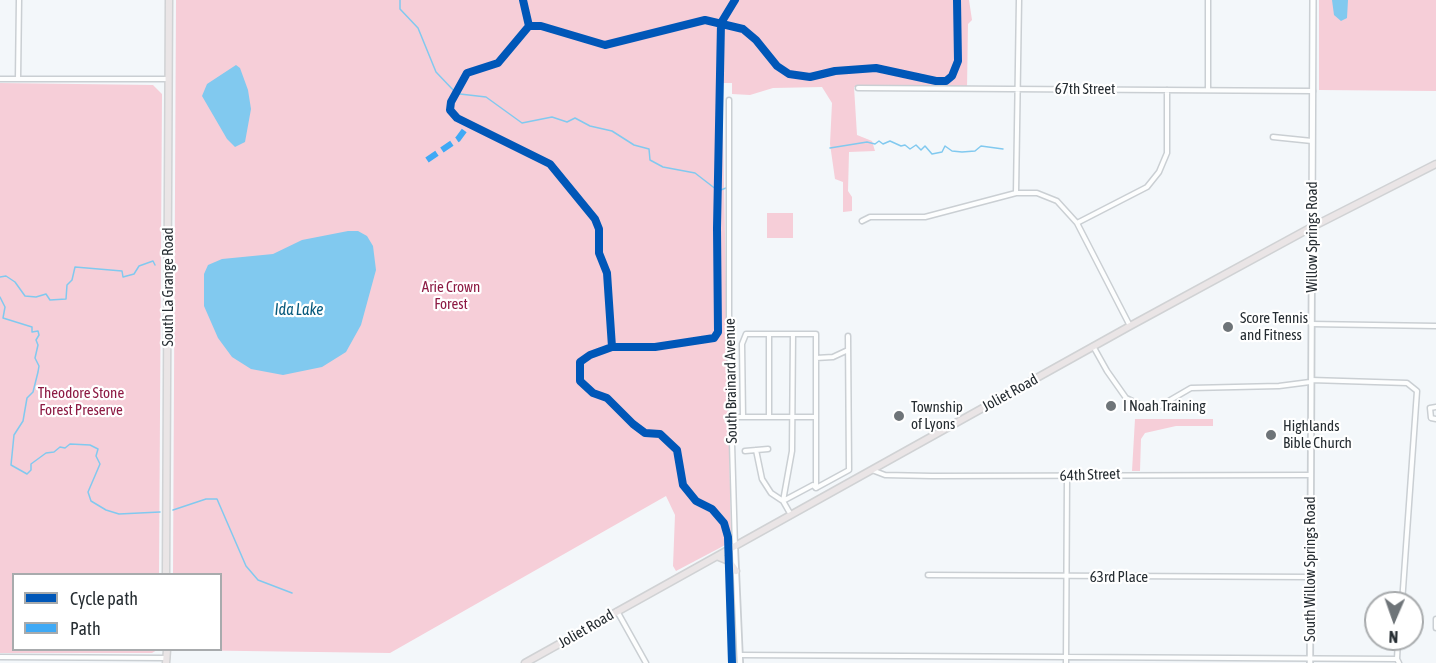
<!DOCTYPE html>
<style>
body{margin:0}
#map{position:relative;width:1436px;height:663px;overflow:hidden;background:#f3f7fa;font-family:"Asap Condensed",sans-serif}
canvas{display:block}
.legend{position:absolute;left:12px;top:573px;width:210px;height:78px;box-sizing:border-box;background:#fff;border:2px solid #a8abad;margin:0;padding:8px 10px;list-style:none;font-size:18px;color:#262d32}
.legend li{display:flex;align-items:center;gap:12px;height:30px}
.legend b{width:30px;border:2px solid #a8abad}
.north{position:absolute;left:1364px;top:591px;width:60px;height:60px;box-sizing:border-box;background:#fff;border:2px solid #a8abad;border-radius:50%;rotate:182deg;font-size:16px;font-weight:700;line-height:24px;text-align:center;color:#262d32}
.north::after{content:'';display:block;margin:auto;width:21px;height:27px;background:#6e7478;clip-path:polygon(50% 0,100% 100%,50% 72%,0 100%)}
</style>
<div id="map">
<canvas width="1436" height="663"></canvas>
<ul class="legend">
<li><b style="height:8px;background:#0057b8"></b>Cycle path</li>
<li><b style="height:8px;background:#3fa9f5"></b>Path</li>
</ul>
<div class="north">N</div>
</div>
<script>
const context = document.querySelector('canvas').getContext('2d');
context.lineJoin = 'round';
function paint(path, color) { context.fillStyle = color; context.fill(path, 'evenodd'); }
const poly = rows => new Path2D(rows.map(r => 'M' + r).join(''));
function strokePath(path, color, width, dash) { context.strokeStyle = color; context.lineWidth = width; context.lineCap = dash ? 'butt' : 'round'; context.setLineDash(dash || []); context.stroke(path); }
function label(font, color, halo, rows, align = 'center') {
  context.font = font + ' "Asap Condensed",sans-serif'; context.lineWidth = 4.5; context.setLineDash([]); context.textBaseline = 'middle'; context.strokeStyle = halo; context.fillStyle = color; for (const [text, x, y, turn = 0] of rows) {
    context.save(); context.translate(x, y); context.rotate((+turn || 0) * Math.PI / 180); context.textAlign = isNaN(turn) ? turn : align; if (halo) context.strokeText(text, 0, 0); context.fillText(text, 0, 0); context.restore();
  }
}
paint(poly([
 [176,0,969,0,972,20,968,24,967,88,854,87,857,135,872,141,875,151,849,152,848,191,852,197,852,211,843,212,843,182,835,179,830,144,832,103,822,87,773,88,750,95,732,94,732,83,722,83,731,538,729,543,676,571,673,566,675,515,666,496,390,653,173,650,220,650,220,574,173,574],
 [1319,0,1436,0,1436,91,1319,90],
 [0,83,153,85,162,94,159,574,14,574,14,650,157,650,152,653,0,653],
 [767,213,793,213,793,238,767,238],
 [1135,419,1213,419,1213,426,1176,426,1145,433,1141,439,1140,471,1132,471]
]), '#f6ced8');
paint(poly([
 [1332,0,1348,0,1347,18,1341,21,1334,15],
 [236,65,240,68,248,90,251,109,245,142,235,147,227,139,202,96,207,84],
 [348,231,358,231,367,236,373,246,376,270,361,325,346,352,322,367,283,375,251,369,232,357,218,338,204,306,204,274,208,265,222,259,273,254,302,240]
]), '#81c9ef');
strokePath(poly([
 [400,0,400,9,418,28,436,72,456,93],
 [460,94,486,97,522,123,552,117,567,122,575,118,590,126,612,131,634,145,649,149,650,160,663,167,695,173,717,190],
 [830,148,867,142,875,144,879,141,883,144,890,141,901,146,905,145,910,149,916,145,921,150,925,146,932,154,942,152,945,146,952,151,962,152,975,151,981,146,1003,149],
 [718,191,726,188],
 [0,277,6,276,15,282,25,296,36,297,46,294,50,300,66,299,67,285,72,280,75,267,122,271,123,277,134,274,139,266,153,261,155,265],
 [0,297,5,307,3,318,32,327,32,332,38,331,39,335,36,340,38,345,35,358,39,366,38,372,33,392,27,398,23,421,14,435,11,465,27,474,31,470,31,464,46,453,54,452,60,447,65,448,70,444,90,445,98,449,96,456,100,464,88,492,91,501,106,510,119,514,160,512],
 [173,510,206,499,217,499,246,566,258,580,292,593]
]), '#81c9ef', 1.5);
const minor = poly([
 [1208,0,1208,90],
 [0,79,169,79],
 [18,79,19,0],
 [858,88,1313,91],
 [729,100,729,338,735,548],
 [1273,137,1312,141],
 [1016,193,1019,0],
 [862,221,870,217,925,217,1016,193,1037,193,1057,201,1077,223,1130,326],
 [1077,223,1147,187,1159,172,1167,153,1167,90],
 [1311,324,1436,326],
 [769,334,769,417],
 [1093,346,1107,371,1126,398,1145,407,1160,406,1191,388,1279,386,1310,382],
 [816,358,833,357,848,350],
 [1311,380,1407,383,1417,391,1402,603],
 [1436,407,1430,408,1431,418,1436,419],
 [732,417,816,417],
 [743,417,742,344,746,334,816,334,816,488],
 [756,450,762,479,771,493,783,501,791,515],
 [745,451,768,449],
 [872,470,885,475,932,476,1310,475],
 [783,501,813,485,816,488,849,470,848,336],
 [783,501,792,451,793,334],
 [928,575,1310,577],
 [617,611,646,663],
 [1436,619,1436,628],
 [1398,639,1397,659,1399,663],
 [740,655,1397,659],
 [0,657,167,658],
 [1066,663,1067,477]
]);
const tertiary = poly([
 [735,549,740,663],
 [1310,663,1312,227]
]);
const secondary = poly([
 [1312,227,1313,0]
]);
const primary = poly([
 [719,557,729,561,736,571],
 [166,574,169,0],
 [166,663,167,650],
 [525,663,1130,326,1312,227,1436,164]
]);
strokePath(minor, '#cacfd3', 7);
strokePath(tertiary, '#cacfd3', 8);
strokePath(secondary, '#cacfd3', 8);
strokePath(primary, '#d0d2d4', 9);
strokePath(minor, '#fdfefe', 4);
strokePath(tertiary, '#fdfefe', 4.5);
strokePath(secondary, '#fdfefe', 5);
strokePath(primary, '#eae5e6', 6);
strokePath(poly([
 [427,160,458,139,469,124]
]), '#3fa9f5', 6, [12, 6]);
strokePath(poly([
 [523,0,529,26,498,63,467,73,451,102,450,110,457,118,550,164,595,219,599,229,599,253,607,273,612,347],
 [529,26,541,26,605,45,705,20,743,29,756,40,777,66,789,74,810,77,835,71,876,68,936,81,946,81,952,76,958,61,957,0],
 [732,663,728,537,724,523,712,509,696,501,683,485,677,450,660,434,645,433,633,424,607,398,593,393,580,381,580,362,590,355,612,347,655,347,714,338,718,332,717,228,721,23,735,0]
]), '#0057b8', 8);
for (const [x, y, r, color] of [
 [1228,327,6,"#6e7478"],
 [1111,406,6,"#6e7478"],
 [899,416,6,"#6e7478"],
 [1271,435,6,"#6e7478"]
]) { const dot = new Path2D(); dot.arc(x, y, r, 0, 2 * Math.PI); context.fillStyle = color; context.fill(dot); strokePath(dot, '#fff', 2); }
label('15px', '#262d32', '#fff', [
 ["67th Street",1085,89],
 ["Willow Springs Road",1312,237,-90],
 ["South La Grange Road",168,287,-90],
 ["South Brainard Avenue",731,381,-91],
 ["Joliet Road",1010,393,-29],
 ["64th Street",1090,475,-2],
 ["South Willow Springs Road",1310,569,-90],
 ["63rd Place",1119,577],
 ["Joliet Road",586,629,-30]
]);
label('15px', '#8d1b44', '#fff', [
 ["Arie Crown",451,287],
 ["Forest",451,304],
 ["Theodore Stone",81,393],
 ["Forest Preserve",81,410]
]);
label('15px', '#262d32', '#fff', [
 ["Score Tennis",1240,318],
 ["and Fitness",1240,335],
 ["I Noah Training",1123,406],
 ["Township",911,407],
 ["of Lyons",911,424],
 ["Highlands",1283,426],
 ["Bible Church",1283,443]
], 'left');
label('italic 16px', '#06597c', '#fff', [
 ["Ida Lake",299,310]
]);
</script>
